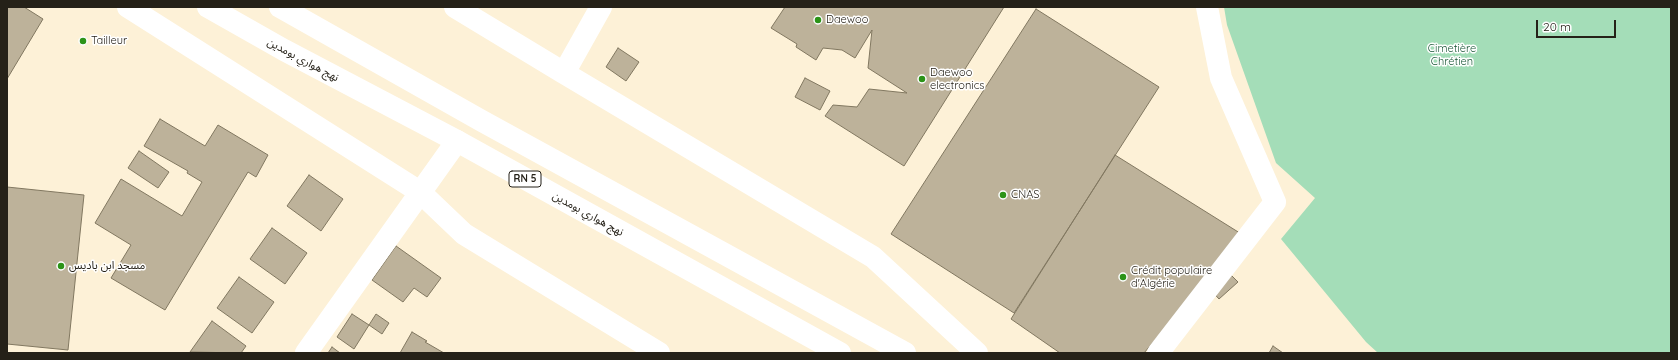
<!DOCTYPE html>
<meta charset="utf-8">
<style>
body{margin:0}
#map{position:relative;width:1678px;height:360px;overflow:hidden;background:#fdf1d7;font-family:Quicksand,sans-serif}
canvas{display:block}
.frame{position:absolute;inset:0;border:8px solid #252118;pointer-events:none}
.scale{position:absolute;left:1536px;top:20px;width:80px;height:18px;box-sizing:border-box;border:2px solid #252118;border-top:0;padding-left:5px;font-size:12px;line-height:14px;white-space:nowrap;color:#252118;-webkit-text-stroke:3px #fff;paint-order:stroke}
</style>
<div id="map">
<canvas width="1678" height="360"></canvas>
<div class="frame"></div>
<div class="scale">20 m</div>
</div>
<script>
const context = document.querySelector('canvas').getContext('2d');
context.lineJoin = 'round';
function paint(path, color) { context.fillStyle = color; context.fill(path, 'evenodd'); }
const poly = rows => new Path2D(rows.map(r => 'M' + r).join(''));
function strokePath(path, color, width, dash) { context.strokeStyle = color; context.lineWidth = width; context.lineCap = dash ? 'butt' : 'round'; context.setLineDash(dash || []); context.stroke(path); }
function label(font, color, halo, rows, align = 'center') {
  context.font = font + ' Quicksand,"Noto Sans Arabic",sans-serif'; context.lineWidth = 3; context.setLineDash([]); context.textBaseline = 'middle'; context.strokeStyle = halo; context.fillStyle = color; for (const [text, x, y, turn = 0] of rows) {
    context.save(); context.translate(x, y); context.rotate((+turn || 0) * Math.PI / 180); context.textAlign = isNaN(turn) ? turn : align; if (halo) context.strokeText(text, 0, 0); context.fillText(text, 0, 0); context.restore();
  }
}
paint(poly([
 [1224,7,1671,7,1671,353,1378,353,1366,342,1281,239,1315,198,1276,163,1227,25]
]), '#a4ddb8');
const building = poly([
 [7,7,24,7,43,19,7,79,7,7],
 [785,7,1004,7,904,166,825,116,833,105,857,107,869,89,907,93,868,68,872,30,855,58,842,50,823,48,816,60,796,47,797,44,771,28,785,7],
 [1036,9,1159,87,1014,313,891,234,1036,9],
 [618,48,639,62,626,81,606,67,618,48],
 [805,78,830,91,820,110,795,97,805,78],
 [160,119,205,146,218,125,268,155,256,177,248,172,165,310,111,278,131,245,95,223,121,179,182,216,202,182,187,173,188,171,144,146,160,119],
 [139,151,169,172,158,188,128,168,139,151],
 [1115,155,1243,235,1144,353,1060,353,1011,319,1115,155],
 [309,175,343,199,321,231,287,206,309,175],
 [7,187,84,195,68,350,7,344,7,187],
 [272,228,307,253,285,284,250,259,272,228],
 [396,246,441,278,427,297,414,288,403,302,372,280,396,246],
 [1228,272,1238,282,1219,299,1209,288,1228,272],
 [239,277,274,302,252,333,217,308,239,277],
 [352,314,369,325,376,314,389,323,382,334,369,325,354,349,337,337,352,314],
 [212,321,246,346,241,353,190,352,212,321],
 [412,332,427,341,425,342,444,353,400,353,412,332],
 [1273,346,1283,353,1269,353,1273,346],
 [332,347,340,353,328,353,332,347]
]);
paint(building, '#bdb29a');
strokePath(building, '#817760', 1);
strokePath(poly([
 [128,7,420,192,464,234,659,353],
 [455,7,564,73,601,7],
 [564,73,873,257,977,353],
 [306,353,457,141],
 [1158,353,1275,202,1221,78,1207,7]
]), '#fff', 22);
strokePath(poly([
 [208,7,284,50,457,141,840,353],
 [280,7,482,121,905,353]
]), '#fff', 22);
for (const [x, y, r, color] of [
 [818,20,4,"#2c9318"],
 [83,41,4,"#2c9318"],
 [922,79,4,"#2c9318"],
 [1003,195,4,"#2c9318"],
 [61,266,4,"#2c9318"],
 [1123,277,4,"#2c9318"]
]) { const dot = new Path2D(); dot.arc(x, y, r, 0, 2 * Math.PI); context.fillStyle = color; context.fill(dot); strokePath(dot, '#fff', 1.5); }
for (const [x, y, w] of [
 [525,179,32]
]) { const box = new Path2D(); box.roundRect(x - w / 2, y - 8, w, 16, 3); context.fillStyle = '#fff'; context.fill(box); strokePath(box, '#252118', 1); }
label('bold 10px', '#252118', null, [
 ["RN 5",525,179]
]);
label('11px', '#252118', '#fff', [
 ["Daewoo",826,20],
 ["Tailleur",91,41],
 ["Daewoo",930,73],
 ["electronics",930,86],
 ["CNAS",1011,195],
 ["مسجد ابن باديس",69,266],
 ["Crédit populaire",1131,271],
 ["d'Algérie",1131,284]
], 'left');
label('11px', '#195736', '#fff', [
 ["Cimetière",1452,49],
 ["Chrétien",1452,62]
]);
label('11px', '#252118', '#fff', [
 ["نهج هواري بومدين",303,60,28],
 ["نهج هواري بومدين",588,214,29]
]);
</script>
